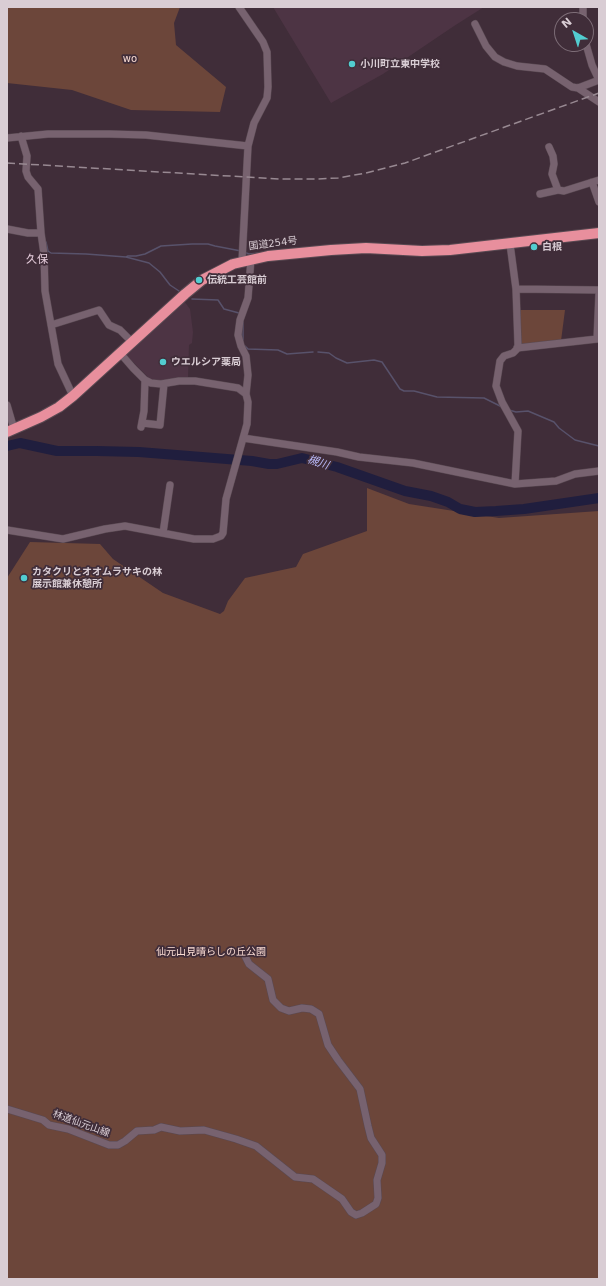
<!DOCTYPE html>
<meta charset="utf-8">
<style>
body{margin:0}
#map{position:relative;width:606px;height:1286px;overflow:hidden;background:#402d39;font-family:"DejaVu Sans",sans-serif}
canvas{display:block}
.frame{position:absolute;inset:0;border:8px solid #d9cdd4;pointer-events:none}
.north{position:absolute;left:554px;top:12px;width:40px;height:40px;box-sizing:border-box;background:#402d39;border:1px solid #7d6d77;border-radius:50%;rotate:321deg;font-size:11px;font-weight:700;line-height:16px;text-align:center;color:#d9cdd4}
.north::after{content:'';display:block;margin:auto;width:14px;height:18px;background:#52cdd0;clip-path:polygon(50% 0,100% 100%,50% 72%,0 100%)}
</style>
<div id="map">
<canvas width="606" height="1286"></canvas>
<div class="frame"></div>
<div class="north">N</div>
</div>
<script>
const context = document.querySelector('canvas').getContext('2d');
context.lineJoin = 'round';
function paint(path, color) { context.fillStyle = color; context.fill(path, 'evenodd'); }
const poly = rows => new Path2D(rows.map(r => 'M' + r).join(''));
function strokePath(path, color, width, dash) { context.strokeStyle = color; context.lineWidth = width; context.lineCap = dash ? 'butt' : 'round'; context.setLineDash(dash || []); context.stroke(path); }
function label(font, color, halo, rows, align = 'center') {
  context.font = font + ' "DejaVu Sans","Noto Sans JP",sans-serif'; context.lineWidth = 3.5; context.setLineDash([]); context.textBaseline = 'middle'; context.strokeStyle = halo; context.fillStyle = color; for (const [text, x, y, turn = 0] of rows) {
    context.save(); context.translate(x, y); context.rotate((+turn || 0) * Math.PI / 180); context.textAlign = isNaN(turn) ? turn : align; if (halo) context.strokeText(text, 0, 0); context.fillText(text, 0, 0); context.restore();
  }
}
paint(poly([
 [273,7,484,7,454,26,383,74,331,103],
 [184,301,190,309,193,332,192,343,189,345,188,378,159,383,149,378,126,355,126,353]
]), '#4d3444');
paint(poly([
 [7,7,180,7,174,23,176,45,226,87,220,112,131,110,72,90,7,83],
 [517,310,565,310,561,341,523,345,520,343],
 [367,488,409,504,499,518,599,511,599,1279,7,1279,7,578,30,542,100,544,113,559,163,593,220,614,224,611,228,601,245,578,296,567,303,554,367,531]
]), '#6c463a');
strokePath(poly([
 [46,242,48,251,51,253,86,254,126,257,149,263,160,272,170,285,179,291],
 [244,252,249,254,260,253],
 [126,257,128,256,136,256,145,254,161,246,192,244,208,244,215,246,241,251],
 [192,299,218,300,224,309,239,313],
 [243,340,243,322],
 [245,346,248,349,278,350,287,354,313,352],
 [318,352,329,353,336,358,347,363,374,360,382,362,400,389,404,391,414,391,437,397,484,398,502,407],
 [509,410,516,412,528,411,554,422,559,428,575,440,599,446]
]), '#58526b', 1.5);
strokePath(poly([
 [7,446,20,443,57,451,97,451,139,452,252,461,269,464,277,464,302,458,337,467,405,491,431,496,448,502,460,509,475,512,496,511,524,509,599,498]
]), '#201e3e', 10);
const minor = poly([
 [239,7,263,42,267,52,268,87,267,98,254,123,248,146,242,261],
 [583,20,583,7],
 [475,24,486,46,495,57,504,62,517,66,545,69,572,87,578,88,599,80],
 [586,44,592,65,599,80],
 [578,88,599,102],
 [21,136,27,156,26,171,28,177,38,189,41,233,44,254,45,291,58,364,73,396],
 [7,138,48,134,110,134,146,135,248,146],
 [549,147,553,156,554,164,552,174,558,190],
 [592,182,599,202],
 [540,194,558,190,564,191,599,180],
 [7,229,28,233,41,233],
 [510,244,516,289,518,345,517,349,513,353,504,356,500,361,496,386,502,402,518,431,515,484],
 [516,289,599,290],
 [51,325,99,310,109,325,120,330,132,342],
 [517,348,597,339,599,293],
 [120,353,133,368,145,380,151,383,161,384,179,381,195,381,238,388,246,394],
 [7,405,14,429],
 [142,423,160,425,164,384],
 [141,427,144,411,145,380],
 [243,438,337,452,359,457,413,463,515,484,556,481,575,474,599,471],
 [7,530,63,539,105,529,125,526,194,539,213,539,221,536,223,533,226,499,247,424,248,402,246,394,248,375,246,356,241,346,238,335,240,320,248,298,251,259],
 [163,533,170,485],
 [7,1109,43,1120,49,1125,68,1129,109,1145,118,1145,125,1141,137,1131,154,1130,161,1127,180,1131,204,1130,236,1139,256,1146,295,1177,313,1179,342,1199,351,1212,356,1215,362,1213,376,1204,378,1198,377,1180,382,1163,382,1155,371,1138,368,1126,360,1089,338,1060,328,1045,319,1014,311,1009,302,1008,289,1011,281,1008,273,1000,268,979,249,964,245,956]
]);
const highway = poly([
 [7,432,41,417,59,407,73,396,185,294,202,280,233,264,268,256,331,250,366,248,422,251,450,250,599,233]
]);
strokePath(minor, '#594952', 8);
strokePath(highway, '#594952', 12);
strokePath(minor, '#77626f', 7);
strokePath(highway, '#e88f9d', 10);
strokePath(poly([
 [7,163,280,179,317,179,338,178,366,173,405,163,599,93]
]), '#988992', 1.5, [8, 4]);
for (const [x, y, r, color] of [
 [352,64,4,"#52cdd0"],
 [534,247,4,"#52cdd0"],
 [199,280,4,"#52cdd0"],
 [163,362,4,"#52cdd0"],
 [24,578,4,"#52cdd0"]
]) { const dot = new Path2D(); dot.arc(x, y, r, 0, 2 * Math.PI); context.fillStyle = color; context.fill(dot); strokePath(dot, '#402d39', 1.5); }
label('10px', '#fadcd3', '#402d39', [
 ["wo",130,59],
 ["仙元山見晴らしの丘公園",211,952]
]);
label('bold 10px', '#d9cdd4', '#402d39', [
 ["小川町立東中学校",360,64],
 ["白根",542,247],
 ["伝統工芸館前",207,280],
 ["ウエルシア薬局",171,362],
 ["カタクリとオオムラサキの林",32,572],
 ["展示館兼休憩所",32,584]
], 'left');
label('10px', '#d9cdd4', '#402d39', [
 ["国道254号",273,244,-7],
 ["林道仙元山線",81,1124,20]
]);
label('11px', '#e7cedd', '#402d39', [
 ["久保",37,260]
]);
label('italic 11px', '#b8b9f8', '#402d39', [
 ["槻川",318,463,18]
]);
</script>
